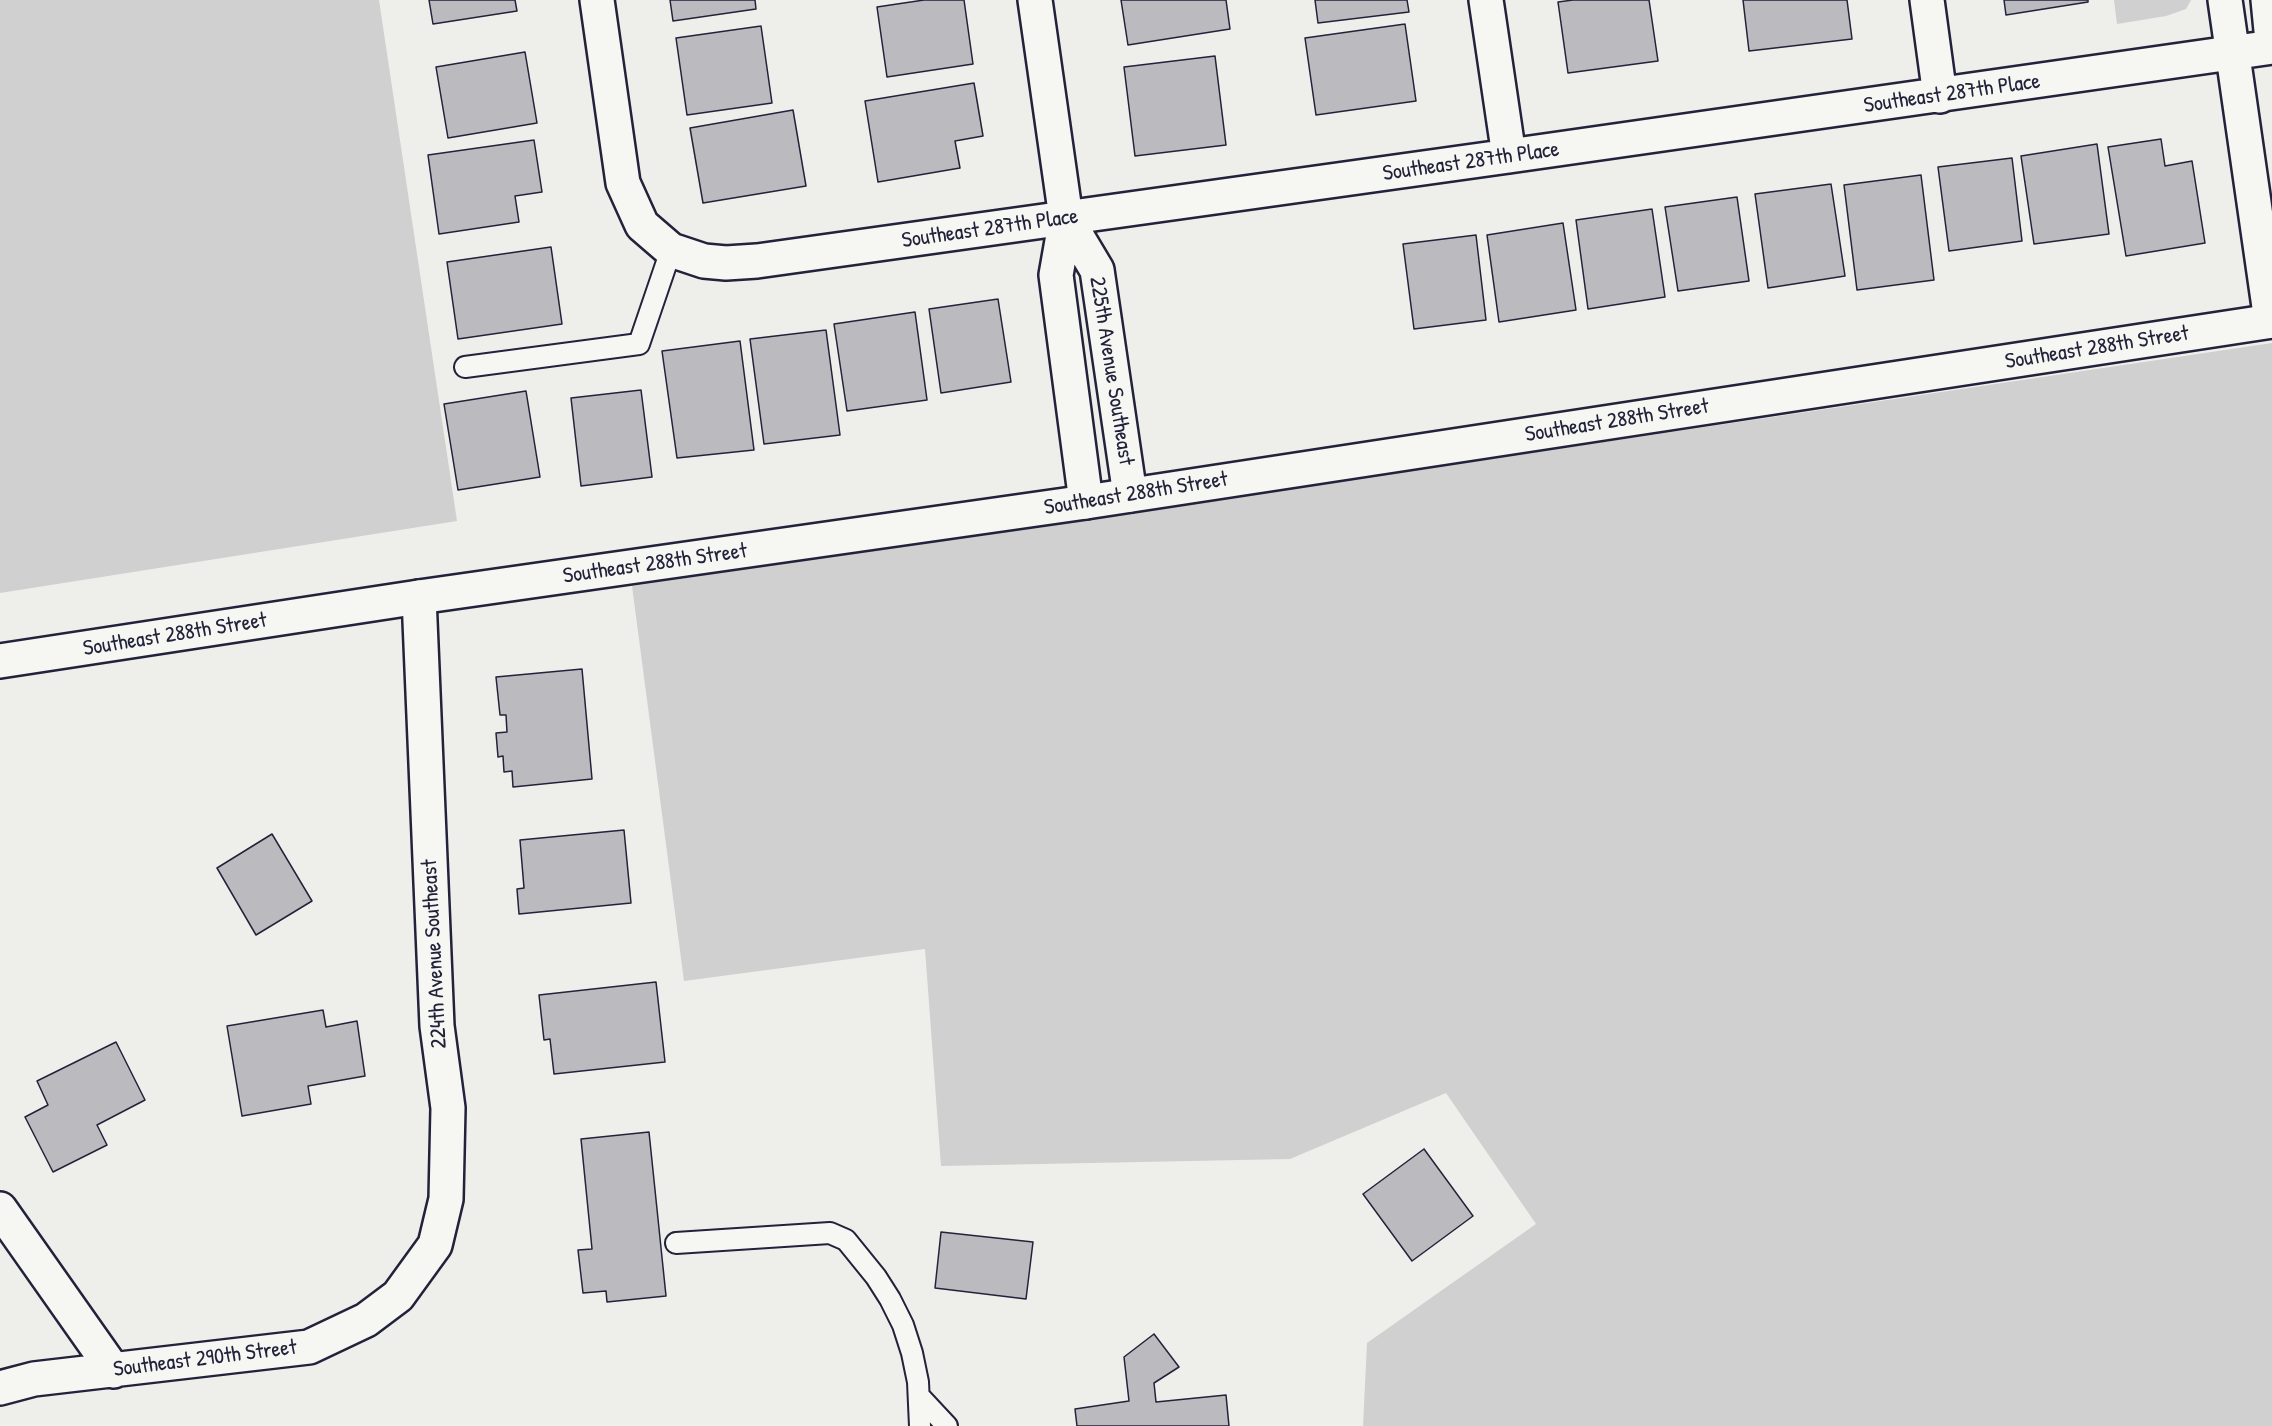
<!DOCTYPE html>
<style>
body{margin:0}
canvas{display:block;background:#eeeeeb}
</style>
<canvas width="2272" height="1426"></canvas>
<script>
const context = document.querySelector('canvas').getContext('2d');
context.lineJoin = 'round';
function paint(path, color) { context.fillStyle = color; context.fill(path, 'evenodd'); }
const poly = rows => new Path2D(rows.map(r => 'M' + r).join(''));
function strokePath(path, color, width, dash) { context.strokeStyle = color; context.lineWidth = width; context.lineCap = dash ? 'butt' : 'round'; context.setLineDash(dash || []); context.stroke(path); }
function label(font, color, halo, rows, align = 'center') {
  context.font = font + ' "Patrick Hand",sans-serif'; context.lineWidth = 6; context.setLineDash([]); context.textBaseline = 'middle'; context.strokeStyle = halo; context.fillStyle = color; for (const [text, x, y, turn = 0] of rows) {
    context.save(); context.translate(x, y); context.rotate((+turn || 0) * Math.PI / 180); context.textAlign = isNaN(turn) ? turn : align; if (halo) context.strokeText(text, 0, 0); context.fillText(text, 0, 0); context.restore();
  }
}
paint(poly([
 [0,0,379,0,457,521,0,593],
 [2114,0,2191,0,2186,9,2166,16,2117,24],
 [2272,343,2272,1426,1363,1426,1367,1343,1536,1224,1446,1093,1290,1159,941,1166,925,949,684,981,632,586]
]), '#d0d0d1');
const building = poly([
 [429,0,515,0,517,11,433,24,429,0],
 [670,0,755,0,756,9,673,21,670,0],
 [924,0,964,0,973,64,887,77,877,7,924,0],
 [1121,0,1226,0,1230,29,1128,45,1121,0],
 [1315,0,1407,0,1409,12,1318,23,1315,0],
 [1573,0,1649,0,1658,61,1568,73,1558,2,1573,0],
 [1743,0,1847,0,1852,39,1749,51,1743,0],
 [2004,0,2088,0,2088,2,2006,15,2004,0],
 [1405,24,1416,101,1316,115,1305,38,1405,24],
 [761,26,772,103,687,115,676,38,761,26],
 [525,52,537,123,448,138,436,67,525,52],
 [1215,56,1226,145,1135,156,1124,67,1215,56],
 [974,83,983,136,955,141,960,168,878,182,865,101,974,83],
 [793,110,806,186,703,203,690,128,793,110],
 [2161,139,2165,166,2192,161,2205,243,2126,256,2108,147,2161,139],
 [534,140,542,192,515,196,519,222,439,234,428,155,534,140],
 [2097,144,2109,234,2034,244,2021,156,2097,144],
 [2012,158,2022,241,1949,251,1938,167,2012,158],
 [1921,175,1934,280,1857,290,1844,185,1921,175],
 [1831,184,1845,276,1768,288,1755,194,1831,184],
 [1737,197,1749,281,1678,291,1665,207,1737,197],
 [1652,209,1665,297,1588,309,1576,220,1652,209],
 [1563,223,1576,310,1499,322,1487,235,1563,223],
 [1476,235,1486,320,1414,329,1403,244,1476,235],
 [551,247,562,324,458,339,447,262,551,247],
 [998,299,1011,382,941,393,929,309,998,299],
 [915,312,927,400,847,411,834,324,915,312],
 [826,330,840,435,764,444,750,339,826,330],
 [740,341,754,450,677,458,662,351,740,341],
 [641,390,652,477,581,486,571,398,641,390],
 [526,391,540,477,458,490,444,404,526,391],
 [582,669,592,779,513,787,512,771,504,772,503,756,498,757,496,733,507,732,506,715,500,715,496,677,582,669],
 [624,830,631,903,519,914,517,889,524,888,520,840,624,830],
 [272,834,312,901,256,935,217,868,272,834],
 [656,982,665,1062,554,1074,550,1039,544,1040,539,995,656,982],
 [323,1010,326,1027,357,1021,365,1076,308,1086,311,1104,242,1116,227,1026,323,1010],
 [116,1042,145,1100,97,1125,107,1145,53,1172,25,1117,48,1105,37,1081,116,1042],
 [649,1132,666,1296,607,1302,606,1291,583,1293,578,1250,592,1249,581,1139,649,1132],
 [1424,1149,1473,1216,1412,1261,1363,1194,1424,1149],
 [941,1232,1033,1242,1026,1299,935,1288,941,1232],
 [1154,1334,1179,1367,1154,1383,1156,1402,1226,1395,1229,1426,1077,1426,1075,1409,1129,1401,1124,1357,1154,1334]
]);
paint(building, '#bbbbbf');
strokePath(building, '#22223b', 1.5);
const lane = poly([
 [465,367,639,344,671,250],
 [676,1243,830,1233,846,1240,876,1277,890,1299,903,1325,912,1353,918,1382,920,1426],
 [919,1396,947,1426]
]);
const street = poly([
 [597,0,623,183,642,225,671,250,704,261,726,263,757,261,1509,156,2272,47],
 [1035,0,1066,218],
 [1486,0,1509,156],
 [1927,0,1940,96],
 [2225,0,2271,321],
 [2268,0,2272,41],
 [1086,502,1056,275,1066,218,1097,270,1130,495],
 [0,1209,114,1371],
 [0,1388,34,1379,309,1347,366,1320,398,1296,435,1245,446,1199,448,1108,437,1026,419,597]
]);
const secondary = poly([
 [0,661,419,597,1086,502,2272,321]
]);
strokePath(lane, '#22223b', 24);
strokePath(street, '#22223b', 38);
strokePath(secondary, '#22223b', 38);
strokePath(lane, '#f6f6f2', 20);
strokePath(street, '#f6f6f2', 33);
strokePath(secondary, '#f6f6f2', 33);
label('22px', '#22223b', '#f6f6f2', [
 ["Southeast 287th Place",1952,94,-8],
 ["Southeast 287th Place",1471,162,-8],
 ["Southeast 287th Place",990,229,-8],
 ["Southeast 288th Street",2097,348,-9],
 ["225th Avenue Southeast",1111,371,81],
 ["Southeast 288th Street",1617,421,-9],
 ["Southeast 288th Street",1136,494,-9],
 ["Southeast 288th Street",655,564,-8],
 ["Southeast 288th Street",175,635,-9],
 ["224th Avenue Southeast",435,954,-93],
 ["Southeast 290th Street",205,1359,-7]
]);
</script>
